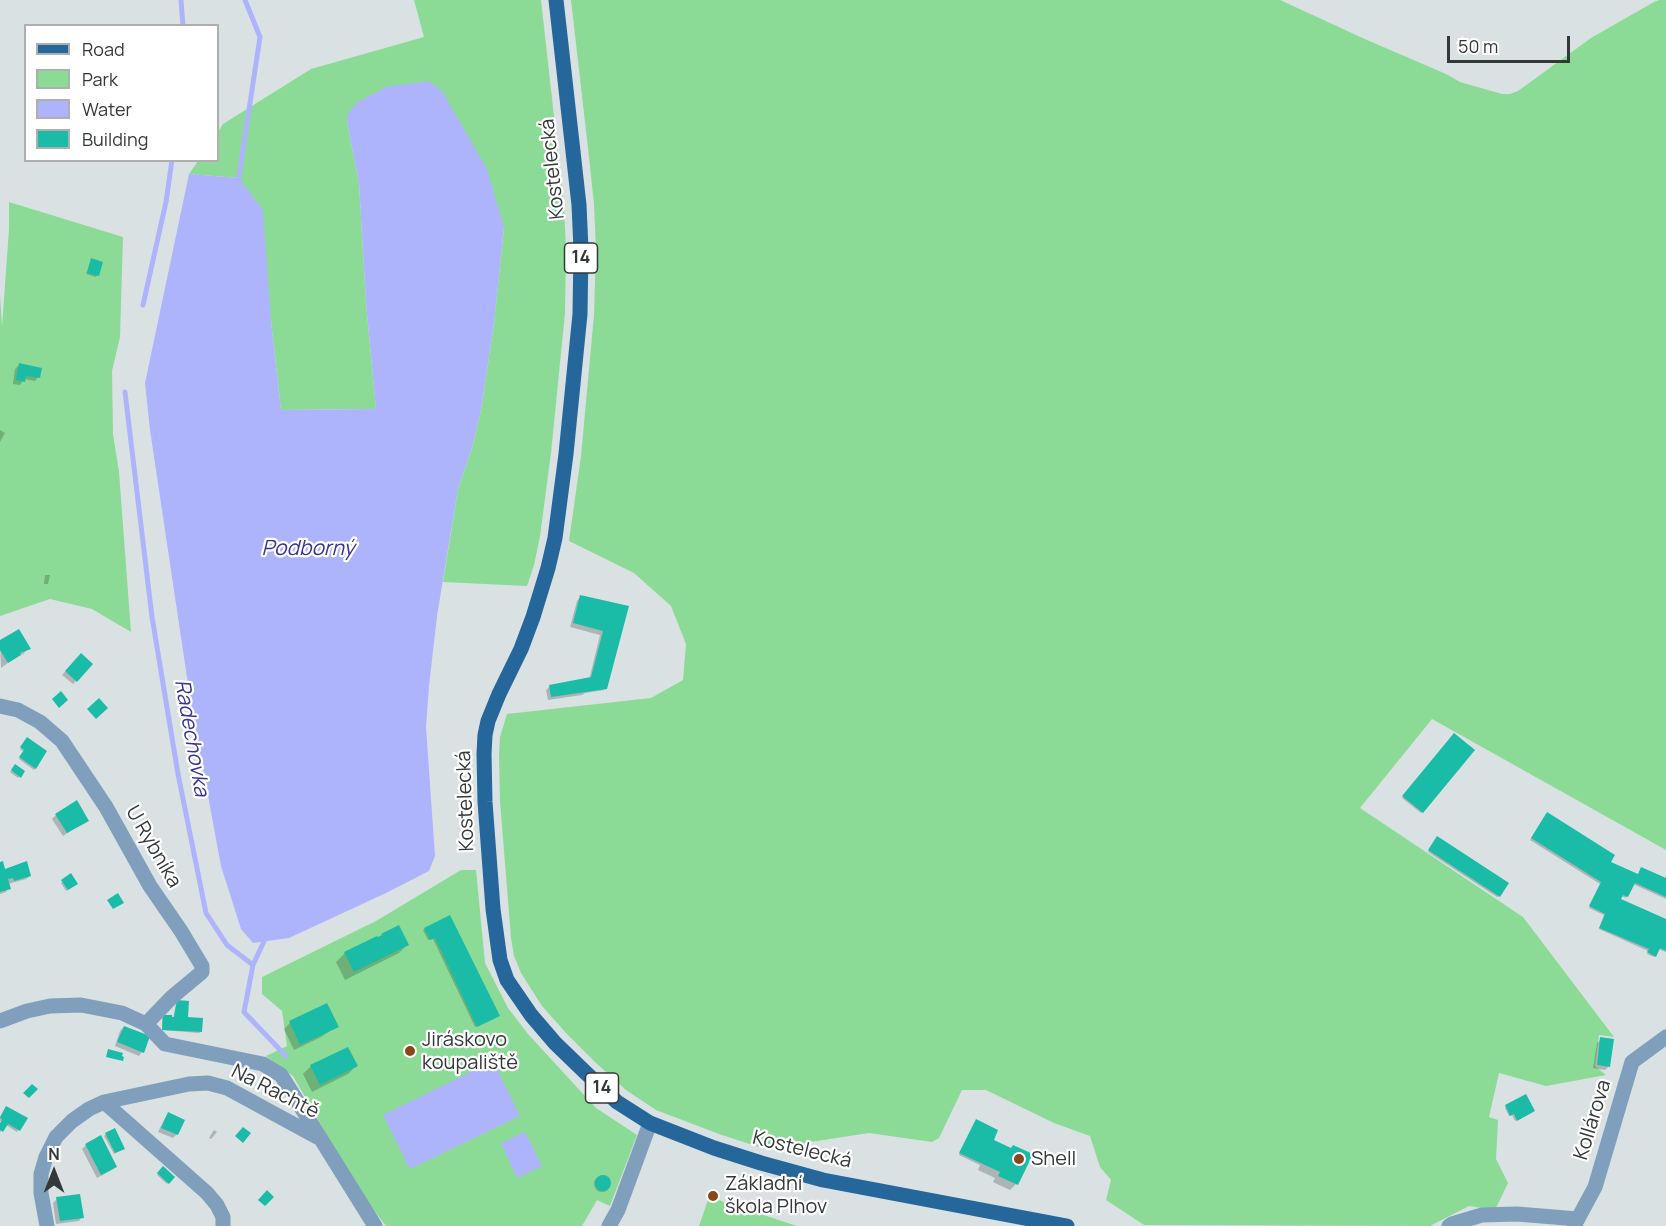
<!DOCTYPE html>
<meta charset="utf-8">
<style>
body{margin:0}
#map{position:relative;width:1666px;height:1226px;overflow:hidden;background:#d9e1e3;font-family:Manrope,sans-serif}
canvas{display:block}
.legend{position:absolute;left:24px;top:24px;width:195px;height:138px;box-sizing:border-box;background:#fff;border:2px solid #aeafaf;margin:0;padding:8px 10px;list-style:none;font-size:18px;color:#343838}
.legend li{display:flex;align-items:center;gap:12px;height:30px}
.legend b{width:30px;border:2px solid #aeafaf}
.north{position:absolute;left:24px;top:1142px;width:60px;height:60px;-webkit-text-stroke:4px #fff;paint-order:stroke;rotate:0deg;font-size:16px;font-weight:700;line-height:24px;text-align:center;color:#343838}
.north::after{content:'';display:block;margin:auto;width:21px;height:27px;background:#343838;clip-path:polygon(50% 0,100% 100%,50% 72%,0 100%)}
.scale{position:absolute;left:1447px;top:36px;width:123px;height:27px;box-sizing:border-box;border:3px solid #343838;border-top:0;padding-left:8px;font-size:18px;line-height:21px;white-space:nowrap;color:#343838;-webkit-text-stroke:4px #fff;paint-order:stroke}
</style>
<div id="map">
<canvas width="1666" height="1226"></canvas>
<ul class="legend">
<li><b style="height:8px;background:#25669b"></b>Road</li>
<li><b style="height:16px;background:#8bdb96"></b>Park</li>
<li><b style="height:16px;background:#adb4fb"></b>Water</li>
<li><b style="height:16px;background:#1abca7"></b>Building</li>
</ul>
<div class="north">N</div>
<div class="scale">50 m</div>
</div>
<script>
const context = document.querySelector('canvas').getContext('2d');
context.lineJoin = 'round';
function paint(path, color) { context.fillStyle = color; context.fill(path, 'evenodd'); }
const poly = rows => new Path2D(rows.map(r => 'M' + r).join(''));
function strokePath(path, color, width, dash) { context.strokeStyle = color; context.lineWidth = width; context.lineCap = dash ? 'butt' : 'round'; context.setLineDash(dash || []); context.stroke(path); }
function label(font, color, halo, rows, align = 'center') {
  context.font = font + ' Manrope,sans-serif'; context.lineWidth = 4.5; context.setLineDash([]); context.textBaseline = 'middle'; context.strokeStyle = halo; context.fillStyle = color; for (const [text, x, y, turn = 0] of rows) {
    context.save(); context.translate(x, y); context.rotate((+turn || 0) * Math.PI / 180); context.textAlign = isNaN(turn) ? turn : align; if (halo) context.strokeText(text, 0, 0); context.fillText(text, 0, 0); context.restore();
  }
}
paint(poly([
 [414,0,541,0,564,206,566,250,565,313,551,453,540,536,534,565,527,586,443,582,458,489,472,448,481,410,494,323,504,227,347,116,348,127,359,183,366,303,376,409,281,410,271,321,239,178,189,174,198,161,218,160,218,132,223,124,311,69,424,37],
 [571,0,1280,0,1367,40,1446,74,1460,82,1502,94,1510,94,1518,91,1591,38,1654,2,1659,0,1666,0,1666,850,1432,719,1360,808,1523,917,1614,1037,1599,1035,1595,1066,1606,1075,1546,1086,1499,1073,1489,1117,1498,1120,1496,1159,1508,1183,1495,1210,1469,1206,1430,1226,1144,1225,1106,1200,1111,1180,1100,1167,1090,1136,1054,1123,986,1090,962,1090,939,1138,932,1142,869,1133,765,1149,719,1134,656,1110,626,1090,596,1063,566,1033,542,1006,521,973,514,956,511,938,500,801,499,755,500,737,507,714,651,698,683,680,686,644,671,606,634,573,569,541,581,456,594,315,596,249,594,204,589,157],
 [9,202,123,237,120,337,112,371,113,434,119,472,131,632,92,609,50,599,0,616,0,295,2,327,9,229],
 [461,870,476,870,485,963,508,1008,528,1034,596,1108,637,1135,610,1206,597,1200,582,1226,386,1226,359,1191,293,1076,266,1056,287,1046,282,1011,262,994,262,977,376,921],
 [709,1197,797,1226,699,1226]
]), '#8bdb96');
paint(poly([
 [429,81,442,91,487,169,504,227,494,323,481,410,472,448,458,489,437,616,429,686,426,727,435,856,429,871,386,893,289,938,253,943,241,929,221,866,191,704,150,430,145,383,189,174,239,178,263,210,271,321,281,410,376,409,366,303,359,183,348,127,347,116,356,103,386,87],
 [493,1061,520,1116,410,1169,383,1115],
 [525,1132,542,1166,517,1178,501,1143]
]), '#adb4fb');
paint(poly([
 [91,260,97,275,96,277,86,274],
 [19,365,38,377,35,381,24,379,20,385,13,384,15,369],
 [0,430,5,433,0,442],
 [45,575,50,575,48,584,44,584],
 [580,597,627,608,605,688,604,690,585,693,582,695,548,700,546,690,550,686,589,680,600,635,570,627,577,601],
 [0,642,29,648,23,654,16,657,1,668],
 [81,655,91,664,73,684,62,675],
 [1454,735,1473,750,1421,813,1402,798],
 [27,739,39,762,34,770,19,759,24,752,20,749],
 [16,766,23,772,18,778,10,772],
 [56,815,87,820,63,836,52,819],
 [1546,815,1608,863,1638,876,1666,880,1666,899,1633,884,1626,898,1621,896,1619,900,1666,920,1666,952,1658,949,1654,957,1647,954,1648,951,1599,929,1604,915,1589,908,1600,884,1530,840],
 [1436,839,1499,896,1497,897,1428,852],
 [0,863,4,870,30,876,26,879,8,884,9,888,6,892,0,894],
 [62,882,75,885,66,891,61,883],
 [449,917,496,1017,475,1027,433,939,428,940,423,930],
 [377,938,407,945,399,953,345,980,336,962,345,953],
 [177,1002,187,1019,201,1031,199,1033,162,1030,162,1018,164,1016,173,1019,176,1003],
 [326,1005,337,1026,321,1037,294,1050,284,1029,290,1023],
 [124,1027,142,1052,139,1056,115,1046,120,1031],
 [1601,1039,1609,1066,1605,1070,1593,1068,1597,1043],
 [311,1066,356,1066,348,1074,312,1092,303,1074],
 [1506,1106,1532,1112,1515,1121,1512,1115,1509,1116,1505,1108],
 [5,1109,25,1119,17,1132,6,1125,0,1132,0,1125,2,1122,0,1121,0,1118],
 [168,1114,177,1134,173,1138,158,1132,165,1118],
 [975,1122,989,1147,1010,1149,1031,1155,1016,1184,1010,1190,993,1182,995,1178,978,1170,980,1165,959,1155],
 [214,1130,217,1132,211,1139,209,1138],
 [106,1134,122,1150,114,1154,104,1136],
 [86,1145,115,1167,112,1170,97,1178,82,1149],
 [163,1168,173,1177,167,1184,157,1175],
 '594 1184a8 8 0 1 1 16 0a8 8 0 1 1-16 0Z',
 [57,1199,82,1217,79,1221,56,1224,53,1203]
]), '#0003');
strokePath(poly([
 [181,0,183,26],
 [238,183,260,37,245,0],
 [143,305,166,202,172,160],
 [125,392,152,617,178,774,206,913,227,945,253,965],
 [266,937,253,965,244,1012,286,1056]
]), '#adb4fb', 5);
paint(poly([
 [91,258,103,262,99,276,87,273],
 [19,363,42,368,40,378,26,376,25,382,16,380],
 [580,595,629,606,607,689,551,697,549,685,591,677,603,631,573,623],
 [19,629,31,649,20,653,21,655,8,663,0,650,0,640],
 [81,653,93,664,77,682,65,671],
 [61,691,68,700,59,708,52,699],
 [99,698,108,708,96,719,87,709],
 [1454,733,1475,750,1423,813,1402,796],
 [27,737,47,751,36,769,19,757,24,750,20,747],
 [15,764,25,771,21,778,11,770],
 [77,800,89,821,67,833,55,814],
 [1547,812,1615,855,1611,862,1638,874,1641,867,1666,878,1666,897,1635,883,1628,897,1623,895,1621,899,1666,919,1666,951,1660,948,1656,957,1647,952,1649,949,1599,928,1605,914,1589,906,1601,882,1531,838],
 [1437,836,1509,883,1500,897,1428,850],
 [3,861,5,869,27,861,31,876,14,881,13,878,8,879,11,889,0,892,0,862],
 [71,873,78,884,68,890,61,880],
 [118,893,124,903,113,909,107,900],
 [450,915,500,1016,477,1027,435,938,430,940,424,928],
 [399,925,409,945,354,972,344,952,377,936,378,937,382,935,381,934],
 [177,1000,189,1001,188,1017,203,1018,202,1032,162,1030,163,1015,172,1015,172,1017,174,1017],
 [327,1003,339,1027,300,1045,289,1021],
 [124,1026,150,1036,144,1053,117,1042],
 [1600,1037,1614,1039,1610,1067,1597,1065],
 [348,1047,358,1066,320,1085,310,1065],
 [108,1049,123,1053,122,1056,124,1057,123,1061,106,1057],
 [32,1084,38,1089,29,1098,23,1093],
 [1526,1094,1535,1111,1517,1121,1514,1114,1510,1116,1505,1105],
 [6,1106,28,1118,20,1131,8,1124,3,1132,0,1130,0,1123,2,1120,0,1117],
 [168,1112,185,1120,178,1135,161,1128],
 [976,1119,998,1130,994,1140,1011,1148,1013,1145,1033,1154,1018,1185,998,1176,1000,1172,959,1153],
 [243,1127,251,1133,243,1143,235,1136],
 [115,1128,125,1149,115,1153,105,1133],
 [101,1135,117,1167,101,1175,85,1144],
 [163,1166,175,1177,169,1184,157,1173],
 '595 1183a8 8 0 1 1 16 0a8 8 0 1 1-16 0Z',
 [267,1190,274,1197,265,1206,258,1200],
 [80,1194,84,1218,60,1221,56,1197]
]), '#1abca7');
strokePath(poly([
 [0,706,18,710,40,722,62,741,106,807,150,886,181,931,202,966,202,972,172,997,146,1024],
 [0,1021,27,1011,50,1006,81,1005,122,1013,146,1024,165,1044,263,1064,281,1075,375,1226],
 [104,1102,207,1193,217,1205,223,1217,223,1226],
 [47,1226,41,1193,41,1174,46,1157,56,1137,72,1121,89,1109,104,1102,189,1084,208,1083,227,1088,317,1137],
 [609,1226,618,1210,650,1123],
 [1449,1226,1452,1224,1482,1215,1517,1214,1578,1219],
 [1574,1226,1595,1187,1632,1062,1666,1037]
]), '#7f9fbc', 15);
strokePath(poly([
 [556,0,579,205,581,249,580,314,566,454,555,538,548,568,533,617,521,649,499,694,488,721,485,735,484,754,485,802,493,909,500,960,507,980,531,1015,555,1043,586,1073,617,1102,650,1123,714,1148,761,1163,823,1180,1067,1226]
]), '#25669b', 15);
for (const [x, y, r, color] of [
 [410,1051,6,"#8a451b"],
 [1019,1159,6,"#8a451b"],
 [713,1196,6,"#8a451b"]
]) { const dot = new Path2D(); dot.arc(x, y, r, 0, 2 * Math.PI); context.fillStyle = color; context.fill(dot); strokePath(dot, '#fff', 2); }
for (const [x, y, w] of [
 [581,258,33],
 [602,1088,33]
]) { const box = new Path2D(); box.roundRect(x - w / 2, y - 15, w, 30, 4.5); context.fillStyle = '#fff'; context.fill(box); strokePath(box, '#343838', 1.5); }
label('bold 18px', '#343838', null, [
 ["14",581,258],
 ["14",602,1088]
]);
label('20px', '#343838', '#fff', [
 ["Kostelecká",553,169,-96],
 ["Kostelecká",466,801,-92],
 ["U Rybníka",153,847,60],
 ["Na Rachtě",275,1092,27],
 ["Kollárova",1593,1120,-73],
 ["Kostelecká",802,1150,14]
]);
label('20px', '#343838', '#fff', [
 ["Jiráskovo",422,1040],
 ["koupaliště",422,1063],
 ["Shell",1031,1159],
 ["Základní",725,1184],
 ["škola Plhov",725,1207]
], 'left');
label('italic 21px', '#3a3396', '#fff', [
 ["Podborný",308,549],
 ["Radechovka",191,738,80]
]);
</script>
